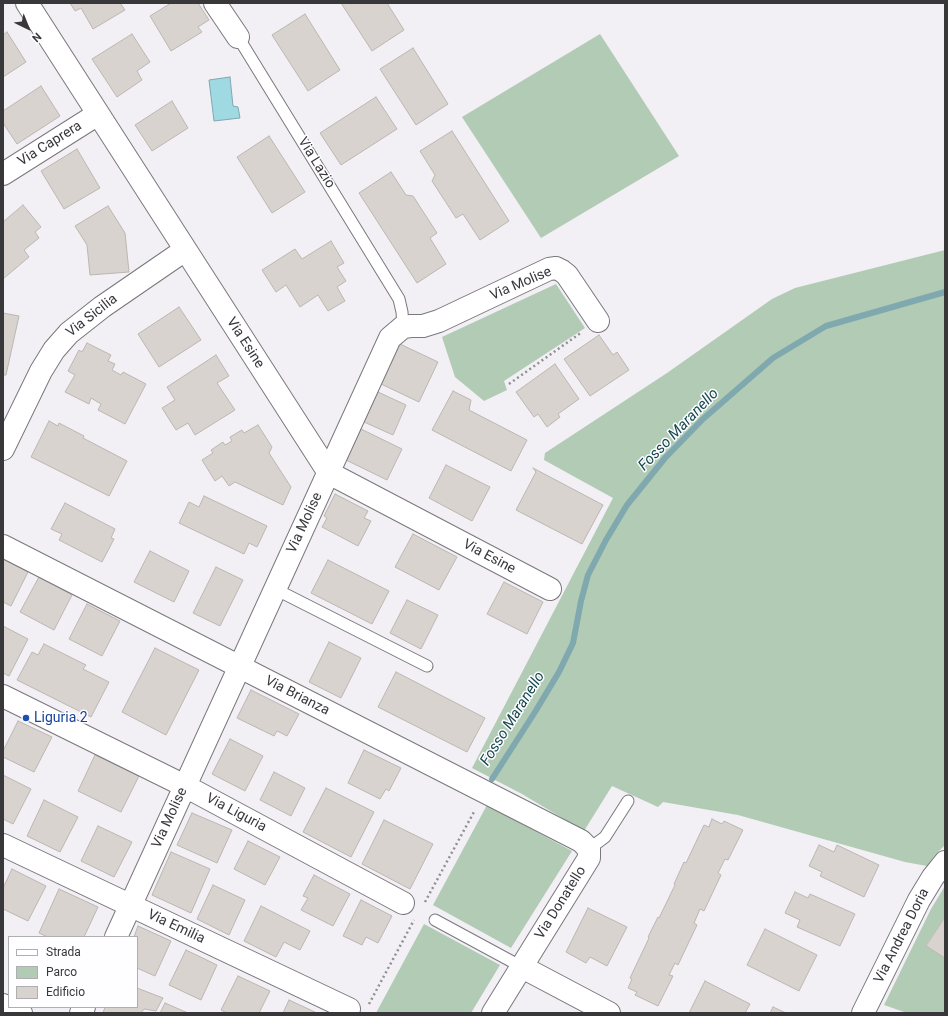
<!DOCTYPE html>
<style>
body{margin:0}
#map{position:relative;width:948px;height:1016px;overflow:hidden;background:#f2eff5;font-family:Roboto,sans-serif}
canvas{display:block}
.frame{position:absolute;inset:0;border:4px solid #383739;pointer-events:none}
.legend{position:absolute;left:8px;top:936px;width:130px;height:72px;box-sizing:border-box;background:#fefdff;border:1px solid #afaeb0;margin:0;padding:5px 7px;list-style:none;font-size:12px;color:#383739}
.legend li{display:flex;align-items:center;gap:8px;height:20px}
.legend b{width:20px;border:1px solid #afaeb0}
.north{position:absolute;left:8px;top:8px;width:40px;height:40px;-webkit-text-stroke:3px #fefdff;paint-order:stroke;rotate:137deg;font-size:11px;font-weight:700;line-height:16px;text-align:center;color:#383739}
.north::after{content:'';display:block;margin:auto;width:14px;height:18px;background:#383739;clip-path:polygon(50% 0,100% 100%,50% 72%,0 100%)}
</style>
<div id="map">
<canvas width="948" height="1016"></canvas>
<div class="frame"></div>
<ul class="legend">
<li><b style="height:5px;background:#fff"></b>Strada</li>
<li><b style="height:11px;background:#b1cbb5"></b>Parco</li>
<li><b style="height:11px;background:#d9d3cf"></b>Edificio</li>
</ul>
<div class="north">N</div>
</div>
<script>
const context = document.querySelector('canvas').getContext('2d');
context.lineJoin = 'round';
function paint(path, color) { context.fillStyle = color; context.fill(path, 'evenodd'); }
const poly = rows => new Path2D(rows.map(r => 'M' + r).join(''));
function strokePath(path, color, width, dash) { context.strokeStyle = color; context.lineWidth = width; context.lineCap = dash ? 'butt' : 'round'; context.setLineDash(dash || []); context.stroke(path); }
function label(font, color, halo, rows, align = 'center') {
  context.font = font + ' Roboto,sans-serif'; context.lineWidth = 3; context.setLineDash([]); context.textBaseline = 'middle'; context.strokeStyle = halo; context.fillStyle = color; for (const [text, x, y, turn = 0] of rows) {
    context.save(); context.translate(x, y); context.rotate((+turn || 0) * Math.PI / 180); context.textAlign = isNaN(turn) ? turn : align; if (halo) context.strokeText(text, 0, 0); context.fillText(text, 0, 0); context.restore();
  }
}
paint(poly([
 [600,34,679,156,541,238,462,117],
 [945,250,945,845,934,856,927,866,905,862,738,815,663,802,658,807,612,786,584,831,522,794,472,768,613,498,544,460,545,453,667,373,772,299,795,288],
 [556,284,585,328,504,381,507,390,484,401,455,377,442,337],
 [487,805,572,851,511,948,433,905],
 [945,886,945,917,926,945,945,958,945,1013,907,1013,884,1005,931,909],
 [424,924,500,965,471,1013,376,1013]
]), '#b1cbb5');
const water = poly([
 [230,77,233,106,238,107,240,118,214,121,209,80,230,77]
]);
paint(water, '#9fd9e2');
strokePath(water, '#80a8af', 1);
strokePath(poly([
 [492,779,535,712,559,672,573,643,581,601,588,575,606,540,627,505,665,458,703,419,773,358,826,326,945,292]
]), '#80a8af', 6);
const building = poly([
 [70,3,120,3,125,10,93,29,81,8,75,11,70,3],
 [171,3,198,3,209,20,198,27,202,32,171,51,150,16,171,3],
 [341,3,387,3,404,30,372,51,341,3],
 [305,14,340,70,308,91,272,35,305,14],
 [7,32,26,62,3,77,3,35,7,32],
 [132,34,150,62,137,71,142,80,117,97,92,59,132,34],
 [413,48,448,104,416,125,380,69,413,48],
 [41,86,60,116,17,144,3,123,3,111,41,86],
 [376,97,397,129,341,165,320,133,376,97],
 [172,101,188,128,152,151,135,125,172,101],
 [452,131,509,221,480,240,463,214,456,218,432,181,435,175,420,151,452,131],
 [269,136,305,192,272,213,237,157,269,136],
 [77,149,100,188,64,209,41,171,77,149],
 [391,172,406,195,413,196,437,233,430,238,446,264,417,283,359,193,391,172],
 [23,205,41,227,35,232,39,238,24,250,29,257,3,279,3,222,23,205],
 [108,206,125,233,129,272,90,275,87,245,75,226,108,206],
 [331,241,344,263,337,267,346,281,337,287,345,301,328,311,318,295,300,307,286,285,276,292,262,270,295,249,302,259,331,241],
 [179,307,201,340,159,367,138,334,179,307],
 [3,313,19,316,6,375,3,375,3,313],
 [599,335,613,355,617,352,629,370,590,396,564,359,599,335],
 [87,343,111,355,108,361,115,364,112,370,121,375,123,372,146,384,125,424,98,410,101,404,91,398,89,404,65,392,75,375,68,371,79,350,82,352,87,343],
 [400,344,438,362,419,402,381,384,400,344],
 [216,355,229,376,217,383,235,410,195,435,188,423,176,430,162,408,175,400,167,387,216,355],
 [555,364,579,399,558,414,560,417,547,427,538,414,534,417,516,392,555,364],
 [453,391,471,400,469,410,527,440,511,471,432,430,453,391],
 [378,392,406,405,393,435,364,422,378,392],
 [49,421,58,426,59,423,84,436,83,438,127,461,109,496,31,457,49,421],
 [258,425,272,447,269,453,291,487,283,505,235,482,229,486,222,476,215,481,202,460,213,453,211,450,223,442,225,445,232,441,230,437,242,430,244,433,258,425],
 [361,429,402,449,387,480,346,460,361,429],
 [446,465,490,487,472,521,429,498,446,465],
 [533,468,603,505,582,544,516,510,536,472,533,468],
 [335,494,368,511,364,518,371,521,358,546,322,527,327,518,324,516,335,494],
 [204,496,267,526,257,547,249,543,244,554,179,523,189,502,199,507,204,496],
 [65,503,115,529,111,538,114,539,102,562,59,540,62,534,51,529,65,503],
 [413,534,457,557,439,590,395,567,413,534],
 [150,551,189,571,174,602,134,582,150,551],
 [3,559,28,572,11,606,3,602,3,559],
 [328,560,389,591,372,624,311,593,328,560],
 [216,567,243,580,220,626,193,613,216,567],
 [39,577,72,595,54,630,20,612,39,577],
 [504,582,543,602,527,634,487,614,504,582],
 [407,600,438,615,421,649,390,633,407,600],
 [87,604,120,621,102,656,69,639,87,604],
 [3,626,28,639,9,676,3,673,3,626],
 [329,642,361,658,341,698,309,682,329,642],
 [44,644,86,665,83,669,109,682,91,717,17,680,32,652,38,655,44,644],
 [155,648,199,670,166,735,122,712,155,648],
 [396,672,485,718,467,752,378,707,396,672],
 [251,690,299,714,287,736,277,731,274,736,237,718,251,690],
 [18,721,52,737,34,772,3,757,3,751,18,721],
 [230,739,263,756,245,791,212,774,230,739],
 [364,750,401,768,389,791,386,789,380,799,348,783,364,750],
 [95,755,139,776,121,812,78,791,95,755],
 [274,772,305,788,291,816,260,800,274,772],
 [3,775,31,789,13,824,3,819,3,775],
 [326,788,374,812,351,857,303,832,326,788],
 [44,800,78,817,60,852,27,836,44,800],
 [192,813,232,830,217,863,177,845,192,813],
 [712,819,722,824,724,821,743,830,728,860,725,859,718,873,721,875,704,911,700,909,694,923,697,925,678,965,675,963,669,975,673,976,658,1006,635,995,637,992,628,988,632,979,630,978,649,938,648,937,658,917,659,918,675,885,674,884,684,862,686,863,704,825,709,827,712,819],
 [384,820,433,844,410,889,362,864,384,820],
 [98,826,132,842,114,877,81,861,98,826],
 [248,841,280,857,265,885,234,869,248,841],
 [819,845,834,852,837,845,879,865,864,897,820,876,822,872,809,866,819,845],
 [171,852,210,869,191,913,152,895,171,852],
 [12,869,46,886,28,921,3,909,3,888,12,869],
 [314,875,350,894,333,926,301,910,308,898,303,896,314,875],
 [213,885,245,900,229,935,197,919,213,885],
 [59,889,98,907,84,937,48,937,39,933,59,889],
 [795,892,808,898,810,894,855,914,840,946,797,927,800,920,785,913,795,892],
 [361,900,392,916,378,943,366,937,362,945,343,936,361,900],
 [261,906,310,931,300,950,284,942,276,957,244,941,261,906],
 [588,908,627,927,607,966,590,957,586,963,566,952,588,908],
 [945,917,945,958,926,946,945,917],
 [138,926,171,941,155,976,137,968,137,937,134,937,138,926],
 [765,929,817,955,799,991,747,965,765,929],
 [186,950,217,965,201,1000,169,985,186,950],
 [238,976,270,991,259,1013,227,1013,221,1010,238,976],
 [705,981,750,1004,745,1013,689,1013,705,981],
 [137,988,163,998,156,1011,144,1009,141,1013,103,1013,105,1007,137,1007,137,988],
 [289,1000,317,1013,283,1013,289,1000],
 [165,1003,188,1013,160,1013,165,1003],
 [773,1007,786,1013,770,1013,773,1007]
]);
paint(building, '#d9d3cf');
strokePath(building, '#bcb6b2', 1);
const service = poly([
 [238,37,399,299,402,312,403,327],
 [275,589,427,666],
 [589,849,605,837,628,801],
 [435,920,522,967]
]);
const minor = poly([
 [27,3,329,473,550,589],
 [215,3,238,37],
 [3,174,98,114],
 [3,449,41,371,54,350,69,333,102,307,185,250],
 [3,546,581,841,589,849,589,858,493,1013],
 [3,696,185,786,403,903],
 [3,845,349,1009],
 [116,937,390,338,403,327,411,326,423,326,439,321,549,269,556,268,562,271,567,275,598,321],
 [522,967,609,1013],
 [3,1005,21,1013],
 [81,1013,84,1007],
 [863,1013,919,900,933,877,945,862]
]);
strokePath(service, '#7a787d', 13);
strokePath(minor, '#7a787d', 24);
strokePath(poly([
 [509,384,582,332],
 [425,902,475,810],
 [369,1004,414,920]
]), '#918f93', 2.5, [2, 3]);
strokePath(service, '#fff', 11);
strokePath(minor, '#fff', 22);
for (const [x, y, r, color] of [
 [26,718,4,"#1a4fb4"]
]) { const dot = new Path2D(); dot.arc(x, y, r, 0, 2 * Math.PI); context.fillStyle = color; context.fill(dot); strokePath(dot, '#fefdff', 1.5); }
label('14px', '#383739', '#fefdff', [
 ["Via Caprera",50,144,-32],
 ["Via Lazio",316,163,58],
 ["Via Molise",521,284,-23],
 ["Via Sicilia",92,316,-38],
 ["Via Esine",245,343,57],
 ["Via Molise",305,523,-65],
 ["Via Esine",489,557,28],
 ["Via Brianza",297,696,27],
 ["Via Liguria",236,813,28],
 ["Via Molise",170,818,-65],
 ["Via Donatello",561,903,-58],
 ["Via Emilia",176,927,25],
 ["Via Andrea Doria",902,936,-63]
]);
label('14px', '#164399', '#fefdff', [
 ["Liguria 2",34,718]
], 'left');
label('italic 15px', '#15484f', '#fefdff', [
 ["Fosso Maranello",679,430,-46],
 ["Fosso Maranello",513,719,-58]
]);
</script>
